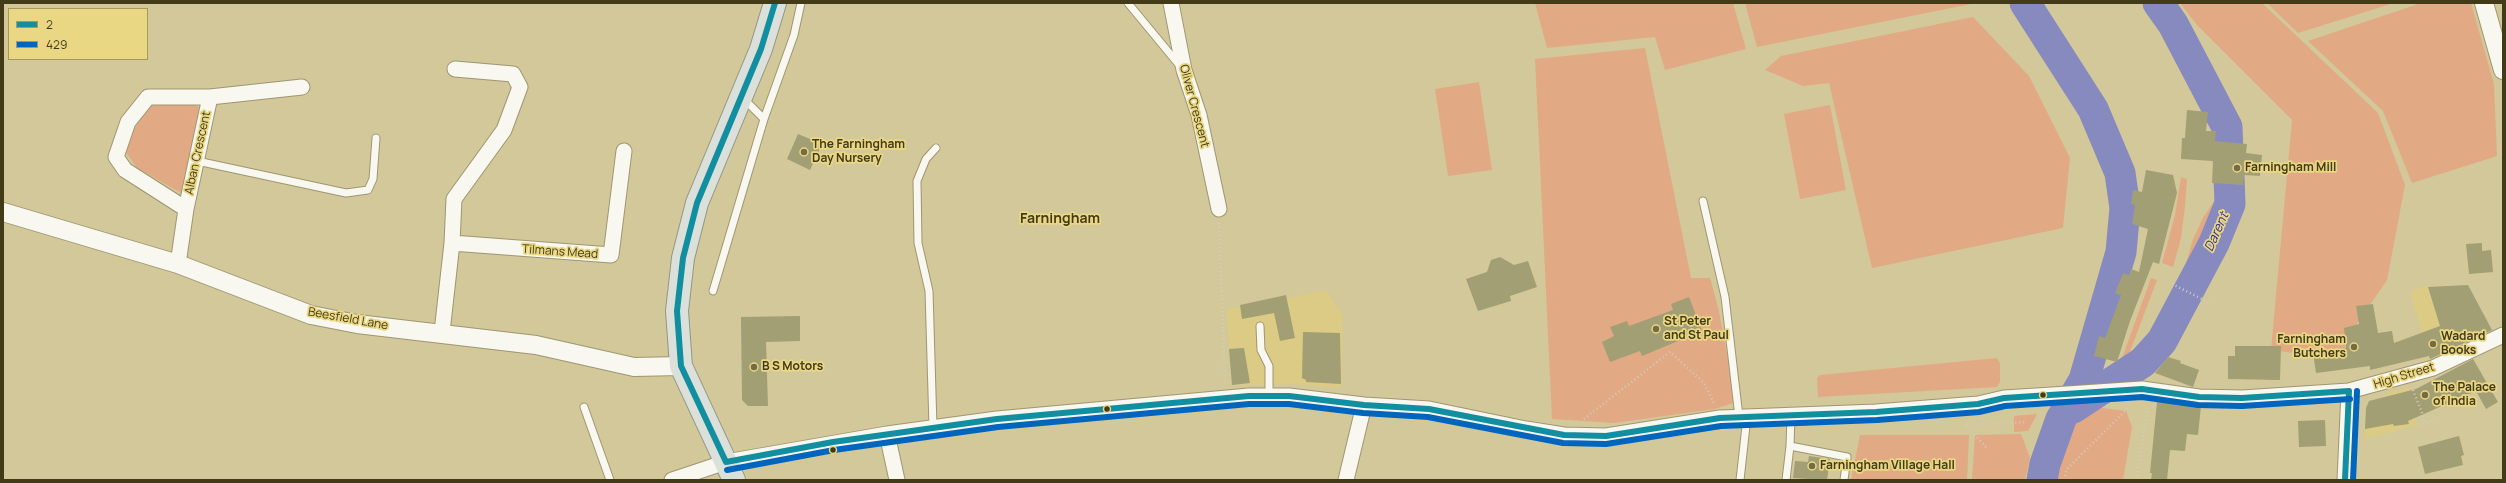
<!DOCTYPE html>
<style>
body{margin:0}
#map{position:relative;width:2506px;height:483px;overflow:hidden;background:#d3c89a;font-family:Manrope,sans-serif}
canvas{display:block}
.frame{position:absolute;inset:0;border:4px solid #433b18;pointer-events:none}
.legend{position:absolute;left:8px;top:8px;width:140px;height:52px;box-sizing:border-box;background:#ead783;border:1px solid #a79958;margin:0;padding:5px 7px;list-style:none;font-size:12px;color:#433b18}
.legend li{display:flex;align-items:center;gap:8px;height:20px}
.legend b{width:20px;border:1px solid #a79958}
</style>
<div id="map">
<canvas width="2506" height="483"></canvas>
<div class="frame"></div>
<ul class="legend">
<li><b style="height:5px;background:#118ea0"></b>2</li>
<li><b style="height:5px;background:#0065bd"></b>429</li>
</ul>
</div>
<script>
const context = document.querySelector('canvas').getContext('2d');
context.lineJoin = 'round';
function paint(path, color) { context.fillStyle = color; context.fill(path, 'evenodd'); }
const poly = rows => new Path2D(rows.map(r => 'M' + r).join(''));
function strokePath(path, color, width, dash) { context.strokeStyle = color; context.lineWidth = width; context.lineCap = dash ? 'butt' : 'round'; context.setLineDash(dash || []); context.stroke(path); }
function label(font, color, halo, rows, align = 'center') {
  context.font = font + ' Manrope,sans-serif'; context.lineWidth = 3.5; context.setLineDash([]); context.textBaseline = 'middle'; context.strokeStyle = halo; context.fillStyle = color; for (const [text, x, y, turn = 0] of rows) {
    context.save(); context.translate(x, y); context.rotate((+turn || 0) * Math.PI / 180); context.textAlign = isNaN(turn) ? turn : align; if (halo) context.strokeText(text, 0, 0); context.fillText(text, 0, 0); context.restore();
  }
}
paint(poly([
 [2428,285,2449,355,2430,360,2410,292],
 [1326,290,1343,316,1341,388,1293,384,1232,385,1226,308,1240,308,1240,305,1286,295,1287,298],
 [2409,387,2417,425,2365,439,2366,408,2369,401,2388,397,2388,393]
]), '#dccb84');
paint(poly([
 [1535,3,1733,3,1746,49,1665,70,1655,37,1547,48],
 [1745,3,1971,3,1971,4,1757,47],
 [2180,3,2262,3,2378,113,2405,185,2387,280,2350,334,2340,359,2271,350,2292,120,2197,25],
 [2267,3,2394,3,2298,33],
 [2421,3,2471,3,2494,84,2497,156,2412,183,2383,111,2308,41],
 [1973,17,2029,76,2070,158,2063,228,1872,268,1829,83,1803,86,1765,70,1781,56],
 [1645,48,1691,278,1710,278,1718,307,1736,402,1715,409,1614,423,1552,419,1535,59],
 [1479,82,1492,170,1448,176,1435,89],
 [188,103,202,108,183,194,137,168,123,148,148,106],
 [1830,105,1846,190,1800,199,1784,114],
 [2181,177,2187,179,2185,206,2181,238,2173,267,2162,263,2175,215],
 [2219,194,2223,194,2213,215,2191,289,2180,284,2193,239,2203,218],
 [2151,278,2157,280,2126,362,2121,361],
 [2177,289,2189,295,2163,340,2149,357,2147,355,2154,337,2160,335,2170,315,2168,310],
 [1997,358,2000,363,2000,382,1997,387,1818,397,1817,378,1820,375],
 [2103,408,2126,411,2132,427,2123,480,2051,480,2072,422,2082,413],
 [2037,414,2028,431,2014,432,2014,416],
 [2021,434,2030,458,2025,480,1972,480,1975,435],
 [1860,435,1969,435,1967,480,1851,480]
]), '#e2a985');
strokePath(poly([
 [2025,3,2093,109,2120,173,2125,208,2121,252,2084,380,2061,419,2045,464,2042,480],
 [2073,408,2143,362,2162,341,2214,243,2230,204,2227,127,2173,24,2158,3]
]), '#868abe', 31);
paint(poly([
 [2187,110,2208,112,2206,131,2216,131,2215,141,2247,144,2246,153,2262,155,2260,176,2244,175,2243,185,2212,183,2213,161,2181,159,2182,138,2185,138],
 [798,134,822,144,810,170,787,159],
 [2146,170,2173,175,2177,193,2159,264,2153,262,2130,321,2117,362,2094,356,2099,336,2105,338,2121,295,2115,293,2123,273,2129,275,2131,269,2139,272,2148,229,2132,224,2135,205,2131,204,2133,190,2142,192],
 [2482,243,2482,251,2491,250,2493,272,2469,274,2466,244],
 [1500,257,1514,265,1528,261,1537,287,1510,296,1511,301,1478,311,1466,279,1487,272,1491,260],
 [2468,285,2492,330,2430,359,2429,356,2370,370,2370,366,2316,373,2313,352,2346,348,2344,328,2359,324,2356,306,2373,304,2378,333,2392,331,2394,343,2440,326,2428,287],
 [1286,295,1295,338,1280,341,1274,313,1242,319,1240,305],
 [1689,297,1702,331,1642,356,1640,351,1610,362,1602,342,1614,336,1610,327,1627,321,1629,326,1673,310,1671,304],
 [800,316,800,341,766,342,768,406,748,406,742,400,741,317],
 [1303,332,1340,333,1341,384,1306,382,1306,380,1302,378],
 [2235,346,2281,346,2280,380,2228,379,2228,356,2235,356],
 [1244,348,1250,383,1232,385,1229,349],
 [2168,357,2181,361,2180,363,2199,370,2193,387,2155,373],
 [2473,359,2498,402,2486,409,2476,391,2408,421,2409,424,2394,426,2393,424,2365,429,2366,408,2369,401,2416,389],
 [2157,402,2201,406,2198,435,2187,434,2185,451,2170,450,2167,480,2151,480,2152,473,2150,473],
 [2325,420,2326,446,2299,447,2298,421],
 [2459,436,2464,455,2461,456,2463,465,2425,474,2418,447],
 [1809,456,1830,459,1827,480,1793,478,1795,461,1808,462]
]), '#a29f74');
const service = poly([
 [1128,3,1180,66],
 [744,99,764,119],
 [197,161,346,193,368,190,373,179,376,138],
 [1703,201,1725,297,1739,417],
 [713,291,764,119,794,35,801,3],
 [1260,326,1261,350,1269,366,1269,396],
 [584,407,610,480],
 [1791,415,1790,446,1847,457,1844,480],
 [933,427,929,291,918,243,917,181,926,159,936,148],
 [1740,480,1747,417],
 [1786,480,1790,446]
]);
const minor = poly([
 [1171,3,1184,70,1199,115,1219,209],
 [186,209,125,170,116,157,128,122,148,97,210,97],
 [452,243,611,255,624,151],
 [178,264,186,209,210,97,302,87],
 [442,332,452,243,454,199,504,130,520,87,513,74,455,69],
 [887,434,897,480],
 [672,480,726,462,887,434,997,419,1249,396,1289,396,1364,405,1429,409,1526,429,1564,435,1606,436,1720,418,1876,412,1978,404,2004,398,2052,395,2142,389,2199,397,2242,398,2349,391,2433,368,2503,335],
 [1346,480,1364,405],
 [2345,480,2349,391]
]);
const tertiary = poly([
 [2484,3,2503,70],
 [3,212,178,264,311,315,357,324,536,345,634,367,681,366]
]);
const primary = poly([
 [734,480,681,366,677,311,683,258,697,203,761,49,775,3]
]);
strokePath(service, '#9f9671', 9);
strokePath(minor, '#9f9671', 17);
strokePath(tertiary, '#9f9671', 20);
strokePath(primary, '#909783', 24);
strokePath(poly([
 [1219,223,1225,382],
 [2172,284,2210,303],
 [2413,390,2426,423,2437,419],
 [1983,418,1986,424,2026,422],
 [1584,419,1670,352,1704,383,1714,403],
 [2419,426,2426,423],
 [1986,447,1965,424,1986,424],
 [2064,480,2067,469,2129,407],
 [2136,480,2148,405]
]), '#d1cdbf', 2.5, [1, 3]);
strokePath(service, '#f8f7f0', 7);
strokePath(minor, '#f8f7f0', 15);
strokePath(tertiary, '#f8f7f0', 18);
strokePath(primary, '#dbe0db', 22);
strokePath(poly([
 [726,462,833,442,997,419,1249,396,1289,396,1364,405,1429,409,1564,435,1606,436,1720,418,1876,412,1978,404,2004,398,2142,389,2199,397,2242,398,2349,391],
 [726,462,681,366,677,311,683,258,697,203,761,49,775,3],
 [2345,480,2349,391]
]), '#118ea0', 6);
strokePath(poly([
 [727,470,834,450,998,427,1249,404,1289,404,1363,413,1428,417,1563,443,1606,444,1721,426,1877,420,1979,412,2005,406,2142,397,2198,405,2242,406,2350,399],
 [2353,480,2357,391]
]), '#0065bd', 6);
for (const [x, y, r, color] of [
 [804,152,4,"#756c46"],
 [2237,168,4,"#756c46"],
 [1656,329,4,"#756c46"],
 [2433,344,4,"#756c46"],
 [2354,347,4,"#756c46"],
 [754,367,4,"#756c46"],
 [2043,395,3.5,"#433b18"],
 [2425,395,4,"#756c46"],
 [1107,409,3.5,"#433b18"],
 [833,450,3.5,"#433b18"],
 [1812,466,4,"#756c46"]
]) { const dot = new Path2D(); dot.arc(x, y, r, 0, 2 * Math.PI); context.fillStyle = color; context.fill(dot); strokePath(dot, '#ead783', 1.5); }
label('12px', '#433b18', '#ead783', [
 ["Oliver Crescent",1194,106,75],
 ["Alban Crescent",198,153,-78],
 ["Tilmans Mead",560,252,4],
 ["Beesfield Lane",348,319,10],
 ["High Street",2404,376,-17]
]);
label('bold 12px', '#433b18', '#ead783', [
 ["The Farningham",812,145],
 ["Day Nursery",812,159],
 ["Farningham Mill",2245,168],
 ["St Peter",1664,322],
 ["and St Paul",1664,336],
 ["Wadard",2441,337],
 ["Books",2441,351],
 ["Farningham",2346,340,"right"],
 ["Butchers",2346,354,"right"],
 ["B S Motors",762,367],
 ["The Palace",2433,388],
 ["of India",2433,402],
 ["Farningham Village Hall",1820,466]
], 'left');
label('italic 13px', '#332e9d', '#ead783', [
 ["Darent",2217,232,-66]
]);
label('bold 14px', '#433b18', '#ead783', [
 ["Farningham",1060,219]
]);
</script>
